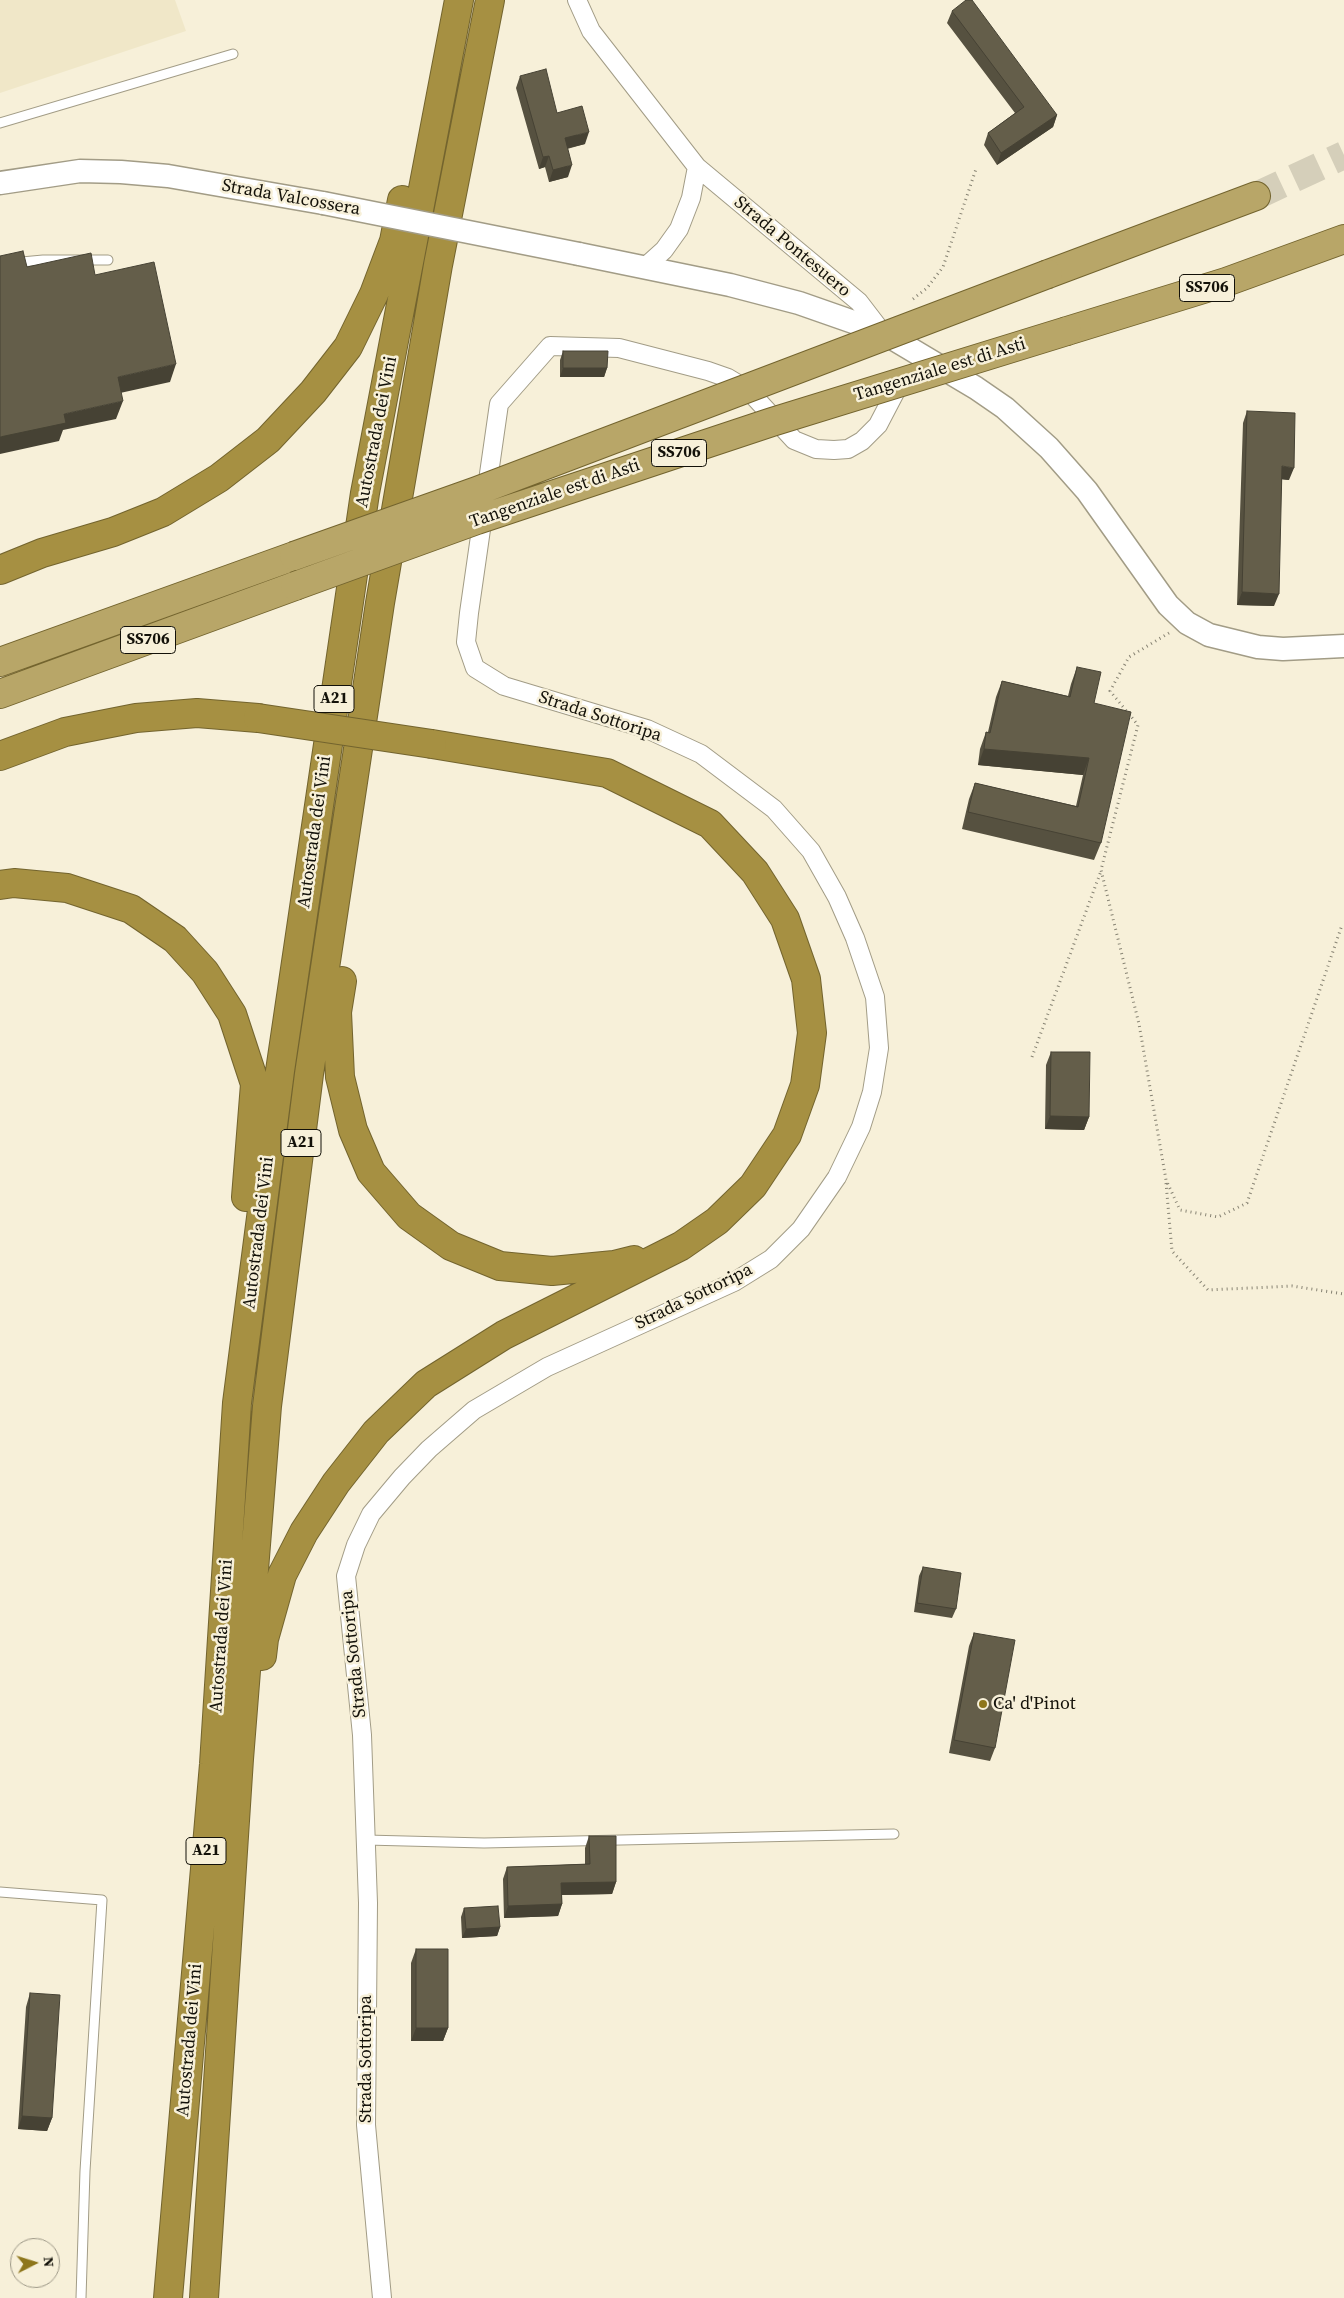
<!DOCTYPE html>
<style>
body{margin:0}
#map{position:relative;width:1344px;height:2298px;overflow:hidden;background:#f7f0d9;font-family:"Source Serif 4",serif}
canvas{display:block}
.north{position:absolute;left:10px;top:2238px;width:50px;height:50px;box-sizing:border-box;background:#f7f0d9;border:1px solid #9c9786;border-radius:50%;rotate:85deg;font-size:14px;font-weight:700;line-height:20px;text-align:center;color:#131109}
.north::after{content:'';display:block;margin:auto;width:18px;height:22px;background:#8e761b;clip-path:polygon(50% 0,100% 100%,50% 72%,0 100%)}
</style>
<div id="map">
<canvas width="1344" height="2298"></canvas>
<div class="north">N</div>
</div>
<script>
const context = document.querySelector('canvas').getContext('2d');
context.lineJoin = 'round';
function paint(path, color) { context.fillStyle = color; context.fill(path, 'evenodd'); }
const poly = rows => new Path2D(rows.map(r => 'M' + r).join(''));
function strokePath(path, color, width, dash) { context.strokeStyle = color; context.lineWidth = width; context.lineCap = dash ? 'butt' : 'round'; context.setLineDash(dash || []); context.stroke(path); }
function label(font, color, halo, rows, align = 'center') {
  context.font = font + ' "Source Serif 4",serif'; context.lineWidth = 5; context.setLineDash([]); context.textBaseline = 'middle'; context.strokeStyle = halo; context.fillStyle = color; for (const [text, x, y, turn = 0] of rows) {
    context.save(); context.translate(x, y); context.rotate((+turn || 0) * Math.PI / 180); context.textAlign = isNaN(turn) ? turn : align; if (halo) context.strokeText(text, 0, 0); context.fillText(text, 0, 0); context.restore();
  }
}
paint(poly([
 [0,0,175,0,186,31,0,93]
]), '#f0e7c8');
strokePath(poly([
 [1256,196,1344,155]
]), '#d5cfba', 28, [28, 14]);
const service = poly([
 [0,123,233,54],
 [0,264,43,260,108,260],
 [366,1840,484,1843,894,1834],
 [0,1892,102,1900,85,2171,81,2298]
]);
const minor = poly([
 [577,0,591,31,697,167,859,302,882,332],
 [644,268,664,250,679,229,691,198,697,167],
 [382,2298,366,2125,368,1903,362,1735,346,1576,356,1545,371,1514,402,1477,429,1449,474,1410,547,1367,734,1282,771,1259,801,1229,837,1177,861,1127,872,1092,879,1048,875,997,855,938,837,897,811,851,774,809,701,754,647,729,504,686,475,668,466,642,469,613,499,404,550,346,619,348,708,371,728,378,748,390,794,440,816,449,834,450,848,449,862,441,878,425,902,379]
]);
const tertiary = poly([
 [0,183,80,171,121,172,168,176,323,203],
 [579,254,730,285,799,303,882,332,976,388,1005,408,1049,448,1087,491,1168,605,1187,623,1209,635,1258,647,1283,649,1344,646]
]);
const trunk = poly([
 [1048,274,1256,196],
 [1067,331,1226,282,1344,239],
 [0,662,294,556],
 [0,694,295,586]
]);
const motorway = poly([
 [0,570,42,553,113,532,163,512,219,478,268,440,313,392,348,347,374,294,394,241,402,200],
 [0,756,65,732,136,718,197,713,258,718],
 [0,885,14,883,67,888,131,909,175,939,205,972,232,1014,255,1084,246,1197],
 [342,981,337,1012,340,1077,353,1130,371,1172,409,1216,451,1246,500,1266,552,1271,614,1265,634,1260],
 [262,1656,264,1639,282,1575,304,1532,336,1483,376,1432,426,1384,504,1335,681,1246,717,1221,753,1186,787,1135,805,1085,812,1033,806,979,785,919,755,872,710,824,607,773,432,744],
 [168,2298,214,1764,237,1403,280,1071,365,493,459,0],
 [204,2298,239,1759,267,1406,309,1074,380,603,438,265,490,0]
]);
strokePath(service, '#a29c86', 11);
strokePath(minor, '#a29c86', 20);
strokePath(tertiary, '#a29c86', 25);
strokePath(trunk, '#73642e', 30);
strokePath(motorway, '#73642e', 30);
strokePath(poly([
 [913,299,927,288,943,267,976,169],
 [1169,633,1129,657,1110,691,1138,725,1101,870,1139,1024,1166,1180,1180,1210,1218,1217,1247,1203,1342,925],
 [1032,1057,1101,871],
 [1166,1183,1172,1251,1208,1290,1292,1286,1344,1294]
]), '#878373', 3, [1, 4]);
strokePath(service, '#fff', 9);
strokePath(minor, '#fff', 18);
strokePath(tertiary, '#fff', 22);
strokePath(trunk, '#b8a668', 28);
strokePath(motorway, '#a69042', 28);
const tertiaryBridge = poly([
 [323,203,579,254]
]);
const trunkBridge = poly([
 [294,556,477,491,1048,274],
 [295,586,477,520,772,422,1067,331]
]);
const motorwayBridge = poly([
 [258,718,432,744]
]);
strokePath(tertiaryBridge, '#a29c86', 25, []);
strokePath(trunkBridge, '#73642e', 30, []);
strokePath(motorwayBridge, '#73642e', 30, []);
strokePath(tertiaryBridge, '#fff', 22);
strokePath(trunkBridge, '#b8a668', 28);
strokePath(motorwayBridge, '#a69042', 28);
paint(poly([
 [952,11,1057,115,1053,127,997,165,984,145,988,133,1015,113,947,23],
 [520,76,557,113,585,144,567,149,568,177,549,182,545,167,539,169,516,88],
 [563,351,607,368,604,377,560,377,560,360],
 [1247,411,1289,480,1282,479,1274,606,1237,605,1243,423],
 [1077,667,1094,703,1101,843,1094,860,962,829,969,799,975,783,1076,806,1083,775,978,765,980,749,986,732,988,732,996,697,1002,681,1068,696,1071,684],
 [1051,1052,1089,1117,1084,1130,1045,1129,1046,1065],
 [923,1567,956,1609,952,1618,914,1612,919,1576],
 [974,1633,995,1748,990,1761,949,1753,969,1646],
 [589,1836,616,1882,612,1894,562,1895,562,1904,558,1916,504,1918,503,1879,507,1867,585,1864,585,1848],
 [464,1908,500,1927,497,1936,462,1938,461,1917],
 [416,1949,448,2028,443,2041,411,2041,411,1963],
 [30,1993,52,2118,47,2131,18,2129,26,2007]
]), '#565140');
paint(poly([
 [1057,115,1053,127,997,165,1001,153],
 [589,132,585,144,560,150,565,138],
 [549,156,545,167,539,169,543,157],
 [572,165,568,177,549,182,553,170],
 [176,364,170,382,111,395,118,377],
 [563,368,607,368,604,377,560,377],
 [123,401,116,419,63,430,59,441,0,454,0,437,64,414],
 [1282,466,1294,468,1289,480,1278,479],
 [1242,592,1279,594,1274,606,1237,605],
 [984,749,1089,758,1083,775,978,765],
 [1050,1116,1089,1117,1084,1130,1045,1129],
 [616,1882,612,1894,557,1895,561,1883],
 [562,1904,558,1916,504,1918,508,1906],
 [500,1927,497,1936,462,1938,466,1929],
 [416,2028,448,2028,443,2041,411,2041],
 [22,2116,52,2118,47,2131,18,2129]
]), '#464234');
const building = poly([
 [966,0,972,0,1057,115,1001,153,988,133,1024,107,952,11,966,0],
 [546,69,557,113,582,106,589,132,565,138,572,165,553,170,549,156,543,157,520,76,546,69],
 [23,251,27,267,91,253,95,275,154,262,176,364,118,377,123,401,64,414,66,423,0,437,0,256,23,251],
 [563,351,608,351,607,368,563,368,563,351],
 [1247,411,1295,413,1294,468,1282,466,1279,594,1242,592,1247,411],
 [1077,667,1101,672,1094,703,1131,712,1101,843,968,812,975,783,1078,807,1089,758,984,749,986,732,990,733,1002,681,1070,697,1077,667],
 [1051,1052,1090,1052,1089,1117,1050,1116,1051,1052],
 [923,1567,961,1573,956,1609,917,1603,923,1567],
 [974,1633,1015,1640,995,1748,954,1740,974,1633],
 [589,1836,616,1836,616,1882,561,1883,562,1904,508,1906,507,1867,590,1864,589,1836],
 [498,1906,500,1927,466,1929,464,1908,498,1906],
 [416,1949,448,1949,448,2028,416,2028,416,1949],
 [30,1993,60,1995,52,2118,22,2116,30,1993]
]);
paint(building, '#645e4a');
strokePath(building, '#464234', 1);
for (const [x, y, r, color] of [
 [983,1704,5,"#8e761b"]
]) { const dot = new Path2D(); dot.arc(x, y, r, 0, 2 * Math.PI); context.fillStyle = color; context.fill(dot); strokePath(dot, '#f7f0d9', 2); }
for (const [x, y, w] of [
 [1207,288,55],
 [679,453,55],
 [148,640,55],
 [334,699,40],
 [301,1143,40],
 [206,1851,40]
]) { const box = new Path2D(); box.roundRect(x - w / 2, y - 13.5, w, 27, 4); context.fillStyle = '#f7f0d9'; context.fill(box); strokePath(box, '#131109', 1); }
label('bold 16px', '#131109', null, [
 ["SS706",1207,288],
 ["SS706",679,453],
 ["SS706",148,640],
 ["A21",334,699],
 ["A21",301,1143],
 ["A21",206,1851]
]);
label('18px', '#131109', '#f7f0d9', [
 ["Strada Valcossera",291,198,10],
 ["Strada Pontesuero",792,247,40],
 ["Tangenziale est di Asti",940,370,-17],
 ["Autostrada dei Vini",377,432,-79],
 ["Tangenziale est di Asti",555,494,-19],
 ["Strada Sottoripa",600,717,18],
 ["Autostrada dei Vini",315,832,-82],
 ["Autostrada dei Vini",259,1233,-83],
 ["Strada Sottoripa",694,1297,-26],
 ["Autostrada dei Vini",222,1636,-86],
 ["Strada Sottoripa",354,1654,-96],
 ["Autostrada dei Vini",190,2040,-85],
 ["Strada Sottoripa",366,2059,-90]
]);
label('18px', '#131109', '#f7f0d9', [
 ["Ca' d'Pinot",993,1704]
], 'left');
</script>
